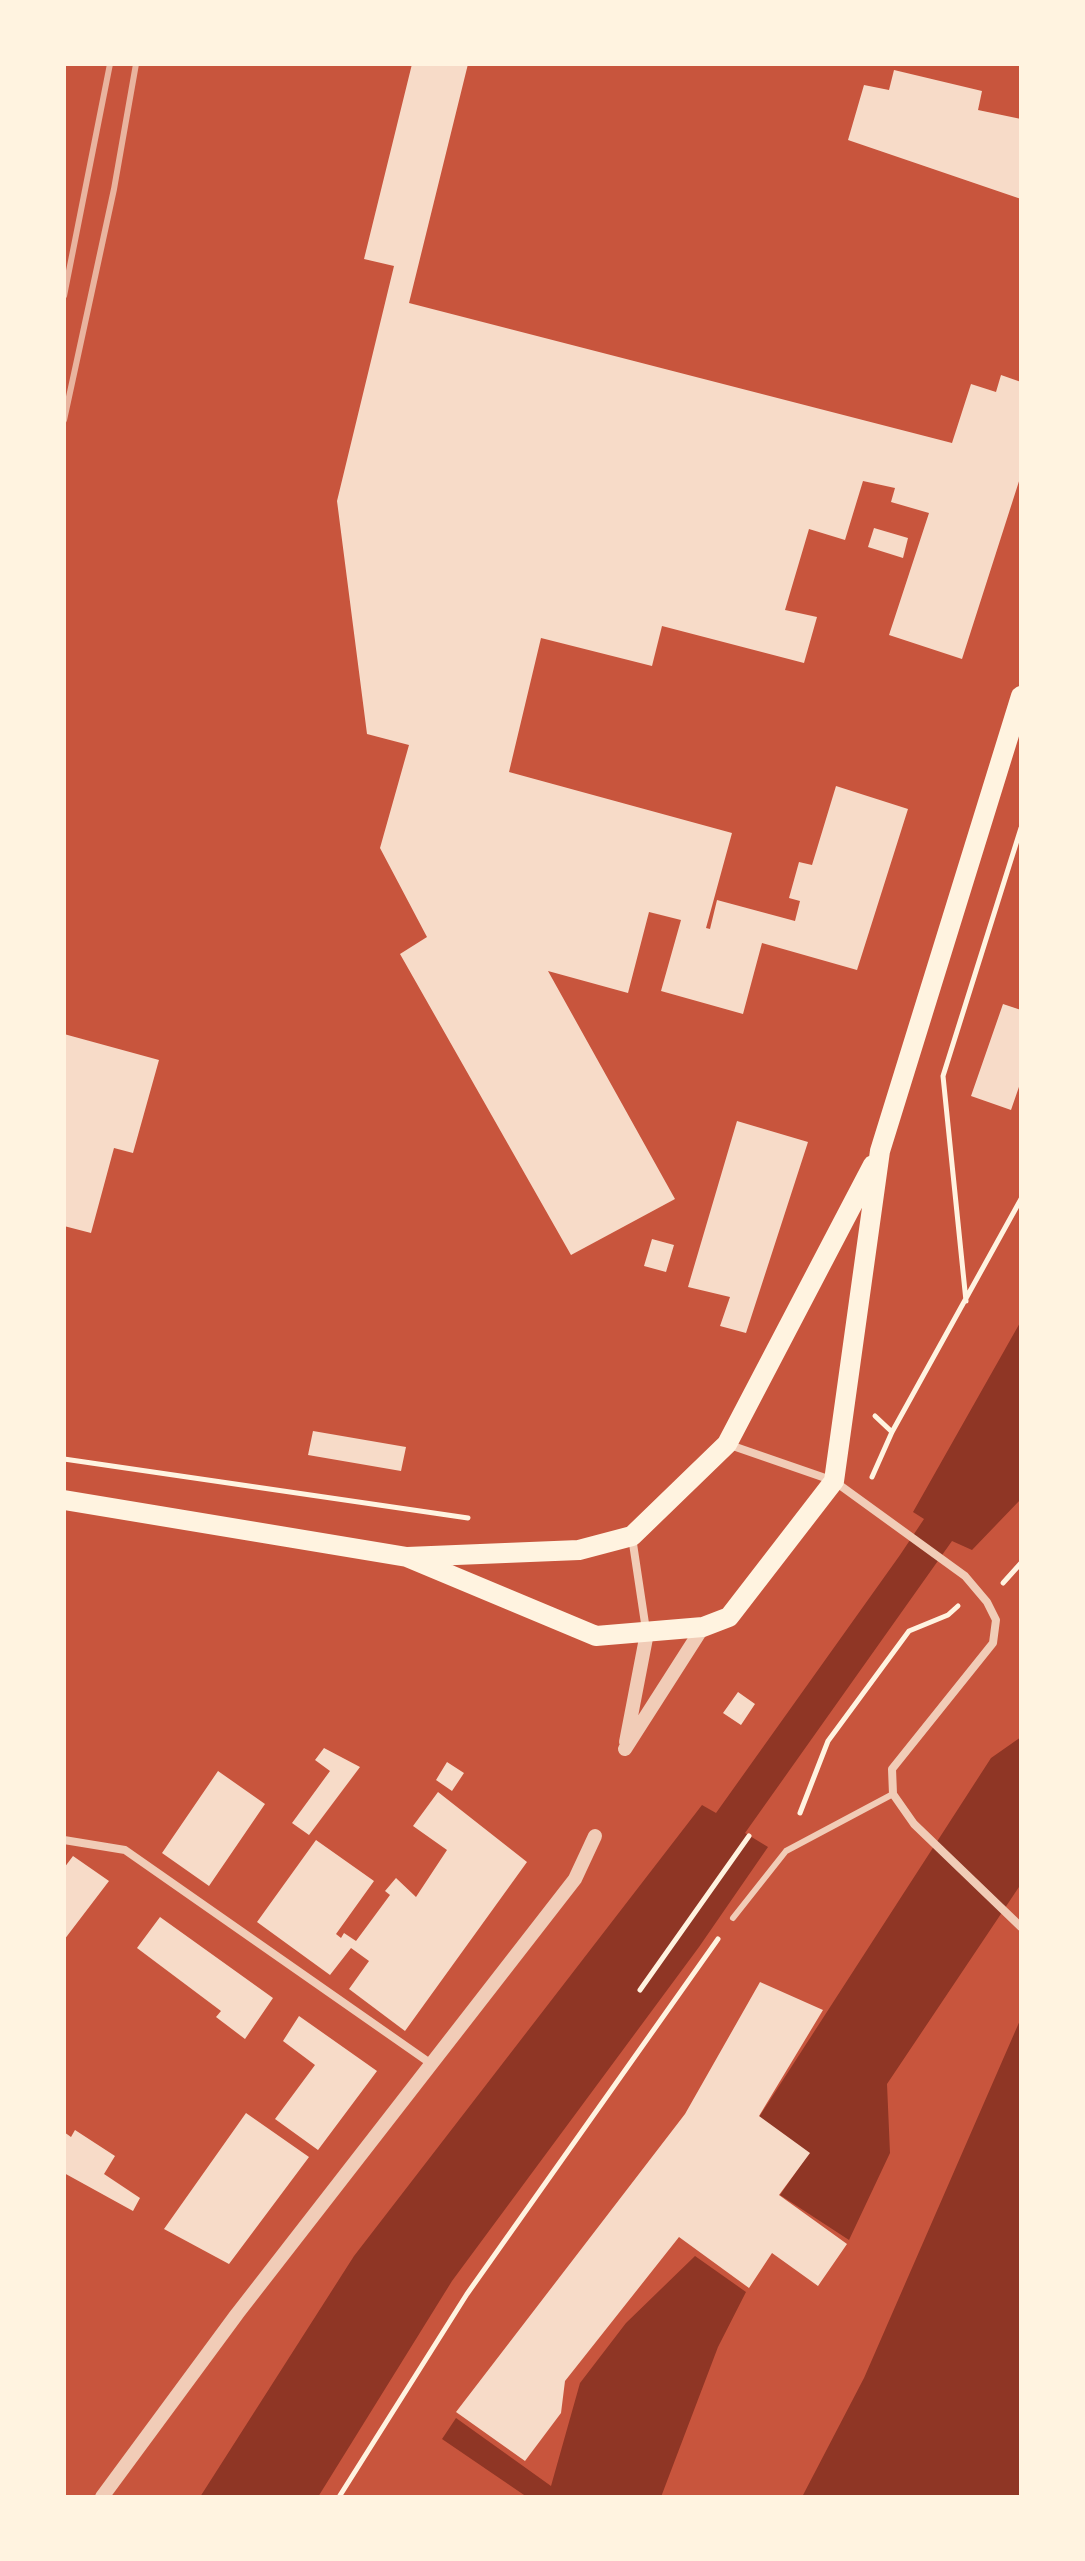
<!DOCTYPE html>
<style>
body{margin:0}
#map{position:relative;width:1085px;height:2561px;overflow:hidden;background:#c8553d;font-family:"Libre Baskerville",serif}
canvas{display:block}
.frame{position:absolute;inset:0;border:66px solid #fff3e0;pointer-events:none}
</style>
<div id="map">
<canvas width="1085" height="2561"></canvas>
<div class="frame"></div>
</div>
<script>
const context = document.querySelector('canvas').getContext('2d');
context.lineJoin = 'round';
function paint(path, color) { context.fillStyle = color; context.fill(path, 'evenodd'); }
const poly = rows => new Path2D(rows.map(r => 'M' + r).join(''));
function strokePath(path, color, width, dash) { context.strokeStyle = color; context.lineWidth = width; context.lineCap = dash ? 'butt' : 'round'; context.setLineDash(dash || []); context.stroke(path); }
paint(poly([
 [1021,1321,1021,1499,972,1550,952,1541,745,1833,768,1847,699,1947,452,2281,318,2497,200,2497,354,2256,702,1805,716,1813,900,1555,924,1519,913,1512],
 [1021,1737,1021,1884,887,2084,890,2153,849,2240,780,2195,809,2153,759,2117,991,1758],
 [1021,2018,1021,2497,802,2497,864,2378],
 [695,2256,746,2292,718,2347,661,2497,527,2497,442,2439,456,2418,551,2486,580,2383,626,2323]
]), '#8f3625');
paint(poly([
 [412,64,468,64,409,303,952,443,971,384,996,392,1001,375,1021,382,1021,475,962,659,889,635,929,513,891,502,895,488,863,481,845,540,809,529,785,610,817,617,804,663,662,626,652,666,541,638,509,772,732,833,706,928,710,929,717,900,795,921,800,901,789,898,799,862,812,865,836,786,908,809,857,970,762,943,743,1014,661,991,681,920,649,912,628,993,548,971,675,1199,571,1255,400,954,427,937,380,848,409,745,367,734,337,501,394,266,364,259],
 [894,70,982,91,978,110,1021,119,1021,199,848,140,864,85,889,90],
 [874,528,908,538,903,558,868,547],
 [1003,1004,1021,1010,1021,1081,1011,1110,971,1096],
 [64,1034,159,1060,133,1153,114,1148,91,1233,64,1226],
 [737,1121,808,1142,746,1333,720,1326,730,1297,688,1287],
 [652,1239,674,1245,666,1272,644,1266],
 [313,1431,406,1447,401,1471,308,1455],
 [738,1692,755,1704,741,1725,723,1713],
 [324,1748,360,1767,309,1835,292,1823,330,1771,315,1760],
 [447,1762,464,1773,452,1791,436,1780],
 [218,1771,265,1804,209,1886,162,1853],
 [438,1792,527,1862,405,2031,349,1989,369,1961,351,1948,330,1975,257,1922,316,1840,374,1881,336,1934,341,1938,344,1933,356,1941,390,1895,385,1891,396,1878,416,1897,447,1850,413,1826],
 [73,1856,109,1881,64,1940,64,1868],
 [160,1917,273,1998,245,2039,216,2017,221,2011,137,1948],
 [760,1982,823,2010,759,2116,810,2153,779,2195,847,2244,818,2286,772,2253,749,2288,679,2237,565,2381,561,2413,525,2461,456,2412,685,2114],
 [299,2016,377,2071,318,2150,275,2119,315,2065,283,2041],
 [246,2113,309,2157,229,2264,164,2229],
 [75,2130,115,2156,104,2174,140,2198,133,2211,64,2173,64,2132,71,2137]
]), '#f7dbc8');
strokePath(poly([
 [966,1301,943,1076,1021,828],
 [875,1416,892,1432],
 [64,1459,468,1518],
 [872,1477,892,1432,1021,1199],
 [1003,1583,1021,1563],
 [800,1813,828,1741,909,1631,948,1615,958,1606],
 [640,1990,749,1836],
 [339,2497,467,2294,718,1939]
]), '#fff3e0', 5);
strokePath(poly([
 [733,1918,786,1851,893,1794]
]), '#f1ccb7', 6);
strokePath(poly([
 [727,1444,834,1481,965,1576,987,1602,996,1620,993,1643,892,1769,893,1794,914,1824,1021,1927],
 [632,1537,646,1630],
 [64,1840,125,1850,430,2063]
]), '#f1ccb7', 8);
strokePath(poly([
 [626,1742,647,1633],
 [625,1749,703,1627],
 [102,2497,237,2314,575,1879,595,1836]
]), '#f1ccb7', 14);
strokePath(poly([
 [64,1500,407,1557,579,1550,632,1536,727,1444,873,1165],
 [407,1557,596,1636,703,1627,729,1617,834,1481,880,1151,1021,696]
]), '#fff3e0', 20);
strokePath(poly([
 [64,296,110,64],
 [64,420,114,189,136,64]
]), '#e9b49f', 6);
</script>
